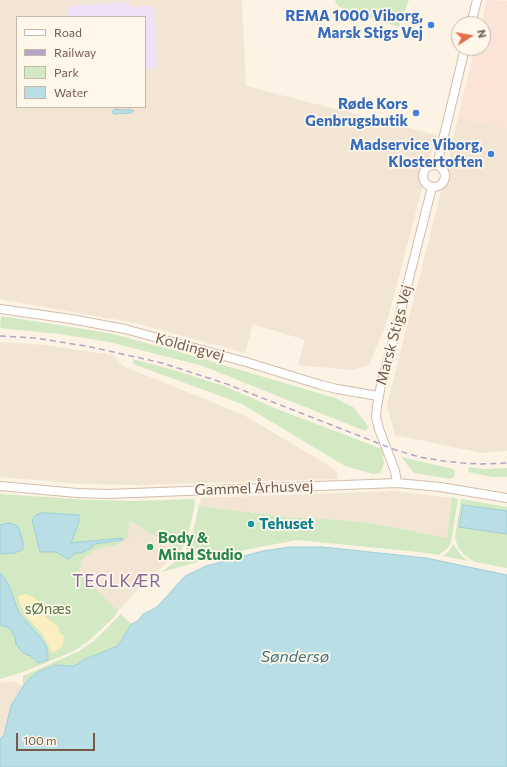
<!DOCTYPE html>
<meta charset="utf-8">
<style>
body{margin:0}
#map{position:relative;width:507px;height:767px;overflow:hidden;background:#fcf3e4;font-family:Commissioner,sans-serif}
canvas{display:block}
.legend{position:absolute;left:16px;top:16px;width:130px;height:92px;box-sizing:border-box;background:#fff7ea;border:1px solid #c7b8aa;margin:0;padding:5px 7px;list-style:none;font-size:12px;color:#745a4a}
.legend li{display:flex;align-items:center;gap:8px;height:20px}
.legend b{width:20px;border:1px solid #c7b8aa}
.north{position:absolute;left:451px;top:16px;width:40px;height:40px;box-sizing:border-box;background:#fff7ea;border:1px solid #c7b8aa;border-radius:50%;rotate:79deg;font-size:11px;font-weight:700;line-height:16px;text-align:center;color:#745a4a}
.north::after{content:'';display:block;margin:auto;width:14px;height:18px;background:#e46f4b;clip-path:polygon(50% 0,100% 100%,50% 72%,0 100%)}
.scale{position:absolute;left:16px;top:733px;width:79px;height:18px;box-sizing:border-box;border:2px solid #745a4a;border-top:0;padding-left:5px;font-size:12px;line-height:14px;white-space:nowrap;color:#745a4a;-webkit-text-stroke:3px #fff7ea;paint-order:stroke}
</style>
<div id="map">
<canvas width="507" height="767"></canvas>
<ul class="legend">
<li><b style="height:5px;background:#fff"></b>Road</li>
<li><b style="height:5px;background:#b6a3c5"></b>Railway</li>
<li><b style="height:11px;background:#d2e9c3"></b>Park</li>
<li><b style="height:11px;background:#b9dee5"></b>Water</li>
</ul>
<div class="north">N</div>
<div class="scale">100 m</div>
</div>
<script>
const context = document.querySelector('canvas').getContext('2d');
context.lineJoin = 'round';
function paint(path, color) { context.fillStyle = color; context.fill(path, 'evenodd'); }
const poly = rows => new Path2D(rows.map(r => 'M' + r).join(''));
function strokePath(path, color, width, dash) { context.strokeStyle = color; context.lineWidth = width; context.lineCap = dash ? 'butt' : 'round'; context.setLineDash(dash || []); context.stroke(path); }
function label(font, color, halo, rows, align = 'center') {
  context.font = font + ' Commissioner,sans-serif'; context.lineWidth = 3.5; context.setLineDash([]); context.textBaseline = 'middle'; context.strokeStyle = halo; context.fillStyle = color; for (const [text, x, y, turn = 0] of rows) {
    context.save(); context.translate(x, y); context.rotate((+turn || 0) * Math.PI / 180); context.textAlign = isNaN(turn) ? turn : align; if (halo) context.strokeText(text, 0, 0); context.fillText(text, 0, 0); context.restore();
  }
}
paint(poly([
 [0,0,242,0,246,86,436,135,387,322,369,365,351,370,298,365,305,340,253,324,245,353,135,323,0,299],
 [17,17,145,17,145,107,17,107],
 [458,117,507,128,507,451,482,453,395,435,387,405,441,192],
 [0,342,45,345,113,355,123,366,205,399,245,416,330,466,336,471,338,479,137,485,82,484,0,477],
 [394,491,452,498,447,538,377,524,341,520,288,517,199,506,201,498],
 [129,521,181,551,148,579,118,611,80,573,81,561,94,550,114,546],
 [14,681,23,686,11,706,4,735,0,739,0,683]
]), '#f3e5d3');
paint(poly([
 [487,0,507,1,507,128,458,117,475,48,483,48,483,24,481,24]
]), '#fce3d8');
paint(poly([
 [129,2,130,7,154,6,157,67,145,71,145,17,67,17,67,6]
]), '#f0e1f8');
paint(poly([
 [335,0,409,0,399,27,339,7,336,3],
 [1,316,109,333,176,351,335,398,353,407,369,427,365,431,203,366,109,342,60,334,0,328],
 [133,359,170,369,224,386,277,409,382,449,384,464,380,473,373,474,345,466,242,404,133,364],
 [401,457,453,469,455,471,454,477,450,479,414,473],
 [469,467,483,469,507,468,507,477,492,477,468,472],
 [0,494,90,500,133,501,194,499,195,503,188,536,181,551,129,521,128,538,114,546,94,550,81,561,80,573,118,611,114,617,90,640,74,651,26,671,0,679],
 [49,513,77,515,80,517,71,543,122,538,121,541,95,544,91,548,81,553,75,553,66,558,61,554,56,552,43,552],
 [452,497,458,499,451,542,448,548,439,555,419,552,297,540,249,549,206,561,186,550,192,535,199,506,288,517,341,520,377,524,447,538],
 [461,499,507,507,507,568,475,562,464,555,458,547,455,538],
 [453,544,461,555,468,561,443,556,449,551],
 [184,552,201,561,162,572,176,561],
 [121,614,131,624,118,646,85,659,74,666,55,665,40,671,31,677,23,686,23,676,79,651,94,641]
]), '#d2e9c3');
paint(poly([
 [26,594,34,597,39,602,46,615,45,616,58,627,59,632,64,636,63,646,52,653,43,635,25,615,21,606,18,596]
]), '#fbefbf');
const water = poly([
 [115,109,123,110,129,109,134,111,131,113,114,114,112,112,115,109],
 [463,505,507,511,507,534,459,527,463,505],
 [41,513,49,513,79,515,79,522,71,543,122,538,123,540,95,544,91,548,81,553,75,553,70,558,68,559,56,552,40,552,32,520,36,515,41,513],
 [9,523,18,526,23,542,23,549,15,553,0,554,0,525,9,523],
 [290,547,323,547,426,558,507,575,507,767,0,767,0,739,4,735,11,706,23,686,31,677,40,671,55,665,74,666,85,659,118,646,131,624,138,621,143,614,157,607,185,576,206,566,263,551,290,547],
 [0,573,4,577,9,586,19,613,40,637,46,646,48,655,48,660,38,663,31,656,23,653,16,644,15,637,11,630,7,627,0,625,0,573]
]);
paint(water, '#b9dee5');
strokePath(water, '#9fced7', 1);
const secondary = poly([
 [471,24,477,0],
 [437,165,465,48],
 '423 176a11 11 0 1 1 22 0a11 11 0 1 1-22 0Z',
 [0,309,71,319,125,329,246,362,321,385,337,389,378,396],
 [397,483,395,471,379,429,376,417,377,406,381,385,396,330,432,187],
 [0,486,77,493,107,494,397,483,440,487,507,498]
]);
strokePath(secondary, '#d2bdab', 10);
strokePath(secondary, '#fff', 8);
strokePath(poly([
 [0,336,36,338,91,347,162,363,224,383,393,449,419,457,444,461,462,463,481,464,507,463]
]), '#b6a3c5', 1.5, [6, 4]);
for (const [x, y, r, color] of [
 [431,25,4,"#3f7fe0"],
 [416,113,4,"#3f7fe0"],
 [491,154,4,"#3f7fe0"],
 [251,524,4,"#0f9aa8"],
 [150,547,4,"#2e9e5b"]
]) { const dot = new Path2D(); dot.arc(x, y, r, 0, 2 * Math.PI); context.fillStyle = color; context.fill(dot); strokePath(dot, '#fff7ea', 1.5); }
label('bold 15px', '#366cbe', '#fff7ea', [
 ["REMA 1000 Viborg,",423,16],
 ["Marsk Stigs Vej",423,33],
 ["Røde Kors",408,104],
 ["Genbrugsbutik",408,121],
 ["Madservice Viborg,",483,145],
 ["Klostertoften",483,162]
], 'right');
label('15px', '#745a4a', '#fff7ea', [
 ["Marsk Stigs Vej",394,335,-75],
 ["Koldingvej",190,347,15],
 ["Gammel Århusvej",254,488,-2]
]);
label('bold 15px', '#0d838f', '#fff7ea', [
 ["Tehuset",259,524]
], 'left');
label('bold 15px', '#27864d', '#fff7ea', [
 ["Body &",158,538],
 ["Mind Studio",158,555]
], 'left');
label('15px', '#527a42', '#fff7ea', [
 ["sØnæs",48,609]
]);
label('italic 16px', '#417580', '#fff7ea', [
 ["Søndersø",295,657]
]);
context.letterSpacing = '1px';
label('17px', '#876698', '#fff7ea', [
 ["TEGLKÆR",117,581]
]);
context.letterSpacing = '0px';
</script>
